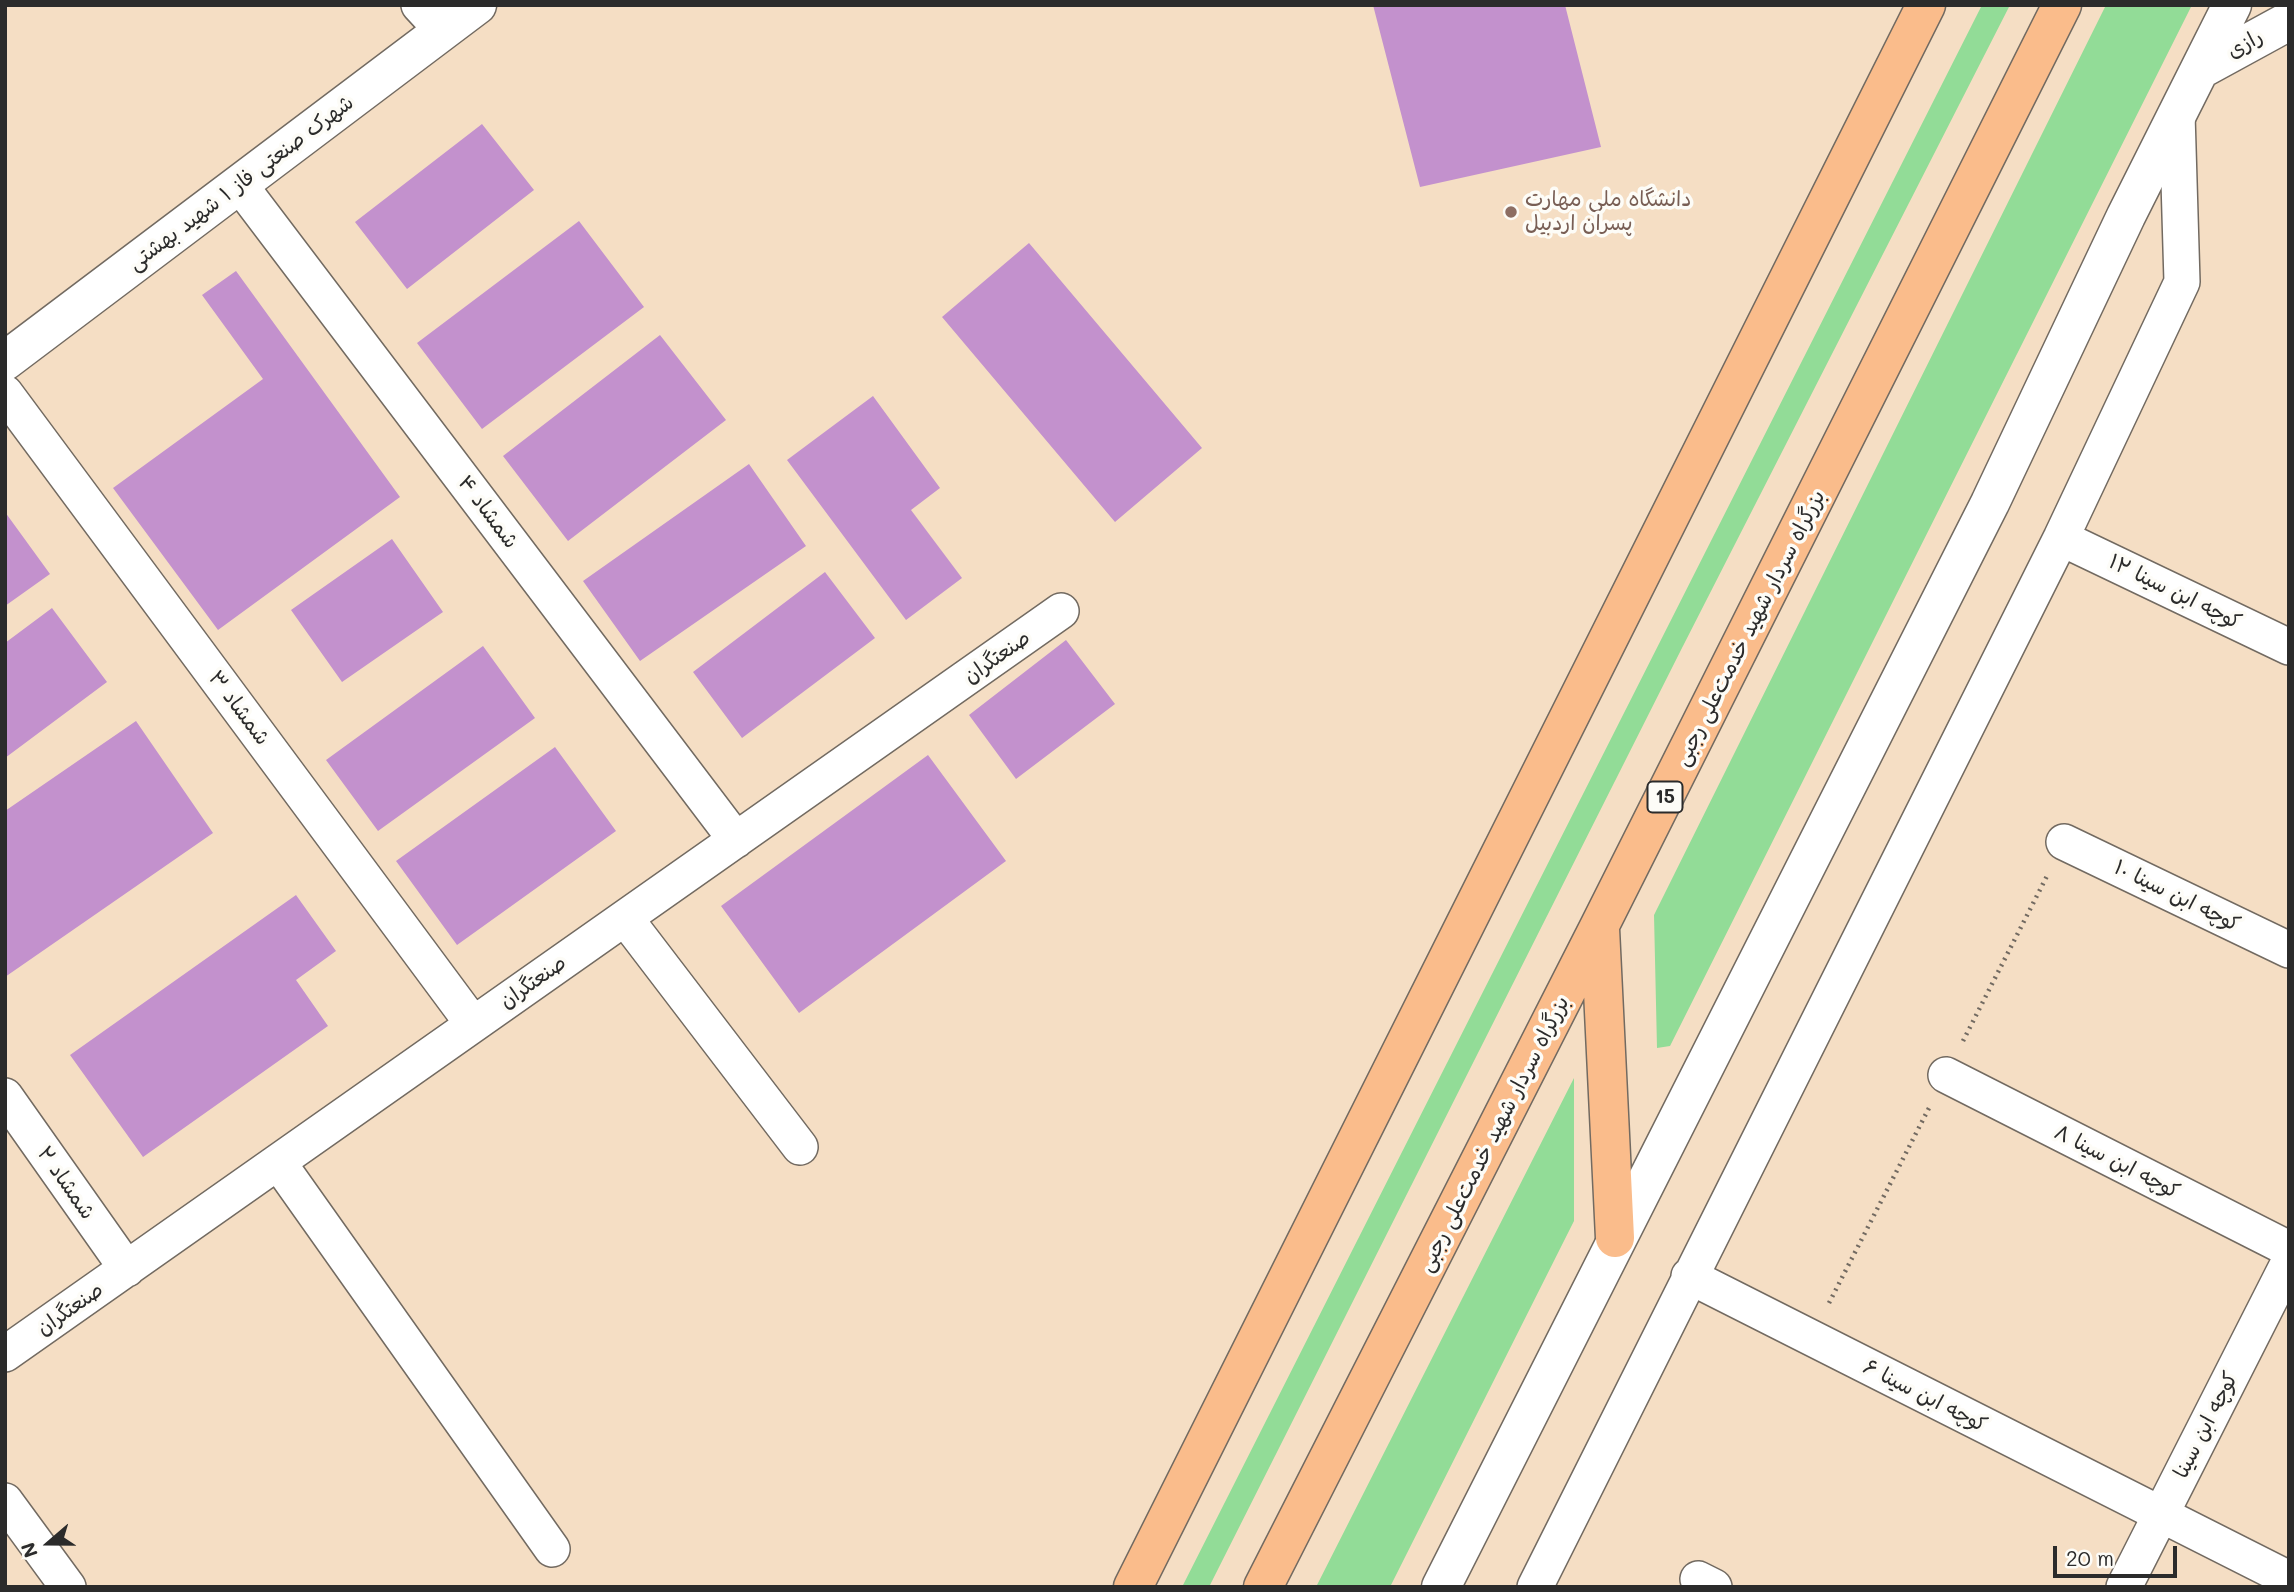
<!DOCTYPE html>
<meta charset="utf-8">
<style>
body{margin:0}
#map{position:relative;width:2294px;height:1592px;overflow:hidden;background:#f5dec4;font-family:Mali,sans-serif}
canvas{display:block}
.frame{position:absolute;inset:0;border:7px solid #2b2b2b;pointer-events:none}
.north{position:absolute;left:14px;top:1508px;width:70px;height:70px;-webkit-text-stroke:5px #fdfcf7;paint-order:stroke;rotate:250deg;font-size:19px;font-weight:700;line-height:28px;text-align:center;color:#2b2b2b}
.north::after{content:'';display:block;margin:auto;width:24px;height:32px;background:#2b2b2b;clip-path:polygon(50% 0,100% 100%,50% 72%,0 100%)}
.scale{position:absolute;left:2053px;top:1546px;width:124px;height:32px;box-sizing:border-box;border:4px solid #2b2b2b;border-top:0;padding-left:9px;font-size:21px;line-height:24px;white-space:nowrap;color:#2b2b2b;-webkit-text-stroke:5px #fdfcf7;paint-order:stroke}
</style>
<div id="map">
<canvas width="2294" height="1592"></canvas>
<div class="frame"></div>
<div class="north">N</div>
<div class="scale">20 m</div>
</div>
<script>
const context = document.querySelector('canvas').getContext('2d');
context.lineJoin = 'round';
function paint(path, color) { context.fillStyle = color; context.fill(path, 'evenodd'); }
const poly = rows => new Path2D(rows.map(r => 'M' + r).join(''));
function strokePath(path, color, width, dash) { context.strokeStyle = color; context.lineWidth = width; context.lineCap = dash ? 'butt' : 'round'; context.setLineDash(dash || []); context.stroke(path); }
function label(font, color, halo, rows, align = 'center') {
  context.font = font + ' Mali,"Playpen Sans Arabic",sans-serif'; context.lineWidth = 7; context.setLineDash([]); context.textBaseline = 'middle'; context.strokeStyle = halo; context.fillStyle = color; for (const [text, x, y, turn = 0] of rows) {
    context.save(); context.translate(x, y); context.rotate((+turn || 0) * Math.PI / 180); context.textAlign = isNaN(turn) ? turn : align; if (halo) context.strokeText(text, 0, 0); context.fillText(text, 0, 0); context.restore();
  }
}
paint(poly([
 [1982,5,2010,5,1683,646,1209,1587,1182,1587],
 [2106,5,2192,5,1670,1046,1657,1048,1654,915],
 [1574,1078,1574,1221,1390,1587,1316,1587]
]), '#92dc97');
paint(poly([
 [1373,5,1565,5,1601,147,1420,187],
 [482,124,534,190,407,289,355,222],
 [579,221,644,307,482,429,417,343],
 [1029,243,1202,448,1115,522,942,317],
 [236,271,400,497,218,630,113,488,263,379,202,295],
 [660,335,726,420,568,541,503,456],
 [873,396,940,488,911,510,962,578,906,620,787,460],
 [749,464,806,546,640,661,583,581],
 [5,512,50,574,5,606],
 [392,539,443,612,342,682,291,610],
 [825,572,875,638,742,738,693,672],
 [52,608,107,682,5,758,5,643],
 [1066,640,1115,704,1016,779,969,715],
 [483,646,535,718,378,831,326,760],
 [136,721,213,833,5,977,5,811],
 [555,747,616,831,457,945,396,861],
 [928,755,1006,861,799,1013,721,906],
 [296,895,336,951,296,980,328,1026,143,1157,70,1055]
]), '#c391cd');
const minor = poly([
 [419,5,443,31],
 [239,184,736,840],
 [5,393,473,1024],
 [2061,538,2289,647],
 [2064,842,2289,950],
 [625,918,800,1147],
 [1946,1075,2289,1249],
 [5,1096,127,1269],
 [278,1162,552,1549],
 [1689,1276,2289,1579],
 [5,1354,1061,611],
 [5,1501,68,1587],
 [1698,1579,1714,1587],
 [1535,1587,2061,538,2182,282,2177,114],
 [2124,1587,2289,1262]
]);
const tertiary = poly([
 [2201,69,2289,21],
 [5,361,477,5],
 [1441,1587,1990,503,2126,216,2232,5]
]);
const trunk = poly([
 [1600,929,1615,1238],
 [1133,1587,1926,5],
 [1263,1587,1599,927,2062,5]
]);
strokePath(minor, '#726a61', 38);
strokePath(tertiary, '#726a61', 41);
strokePath(trunk, '#726a61', 41);
strokePath(poly([
 [1963,1041,2048,874],
 [1829,1303,1929,1108]
]), '#726a61', 4.5, [2, 5]);
strokePath(minor, '#fff', 35);
strokePath(tertiary, '#fff', 38);
strokePath(trunk, '#fabc8b', 38);
for (const [x, y, r, color] of [
 [1511,212,7,"#8d6e63"]
]) { const dot = new Path2D(); dot.arc(x, y, r, 0, 2 * Math.PI); context.fillStyle = color; context.fill(dot); strokePath(dot, '#fdfcf7', 2.5); }
for (const [x, y, w] of [
 [1665,797,35]
]) { const box = new Path2D(); box.roundRect(x - w / 2, y - 15.5, w, 31, 5); context.fillStyle = '#fdfcf7'; context.fill(box); strokePath(box, '#2b2b2b', 2); }
label('bold 19px', '#2b2b2b', null, [
 ["15",1665,797]
]);
label('21px', '#2b2b2b', '#fdfcf7', [
 ["رازی",2245,44,-29],
 ["شهرک صنعتی فاز ۱ شهید بهشتی",241,183,-37],
 ["شمشاد ۴",488,512,53],
 ["کوچه ابن سینا ۱۲",2175,592,26],
 ["بزرگراه سردار شهید خدمت‌علی رجبی",1750,628,-63],
 ["صنعتگران",997,657,-35],
 ["شمشاد ۳",239,708,53],
 ["کوچه ابن سینا ۱۰",2177,896,26],
 ["صنعتگران",533,982,-35],
 ["بزرگراه سردار شهید خدمت‌علی رجبی",1494,1134,-63],
 ["کوچه ابن سینا ۸",2117,1162,27],
 ["شمشاد ۲",66,1183,55],
 ["صنعتگران",70,1309,-35],
 ["کوچه ابن سینا ۶",1925,1396,27],
 ["کوچه ابن سینا",2206,1425,-63]
]);
label('21px', '#785e54', '#fdfcf7', [
 ["دانشگاه ملی مهارت",1525,200],
 ["پسران اردبیل",1525,224]
], 'left');
</script>
